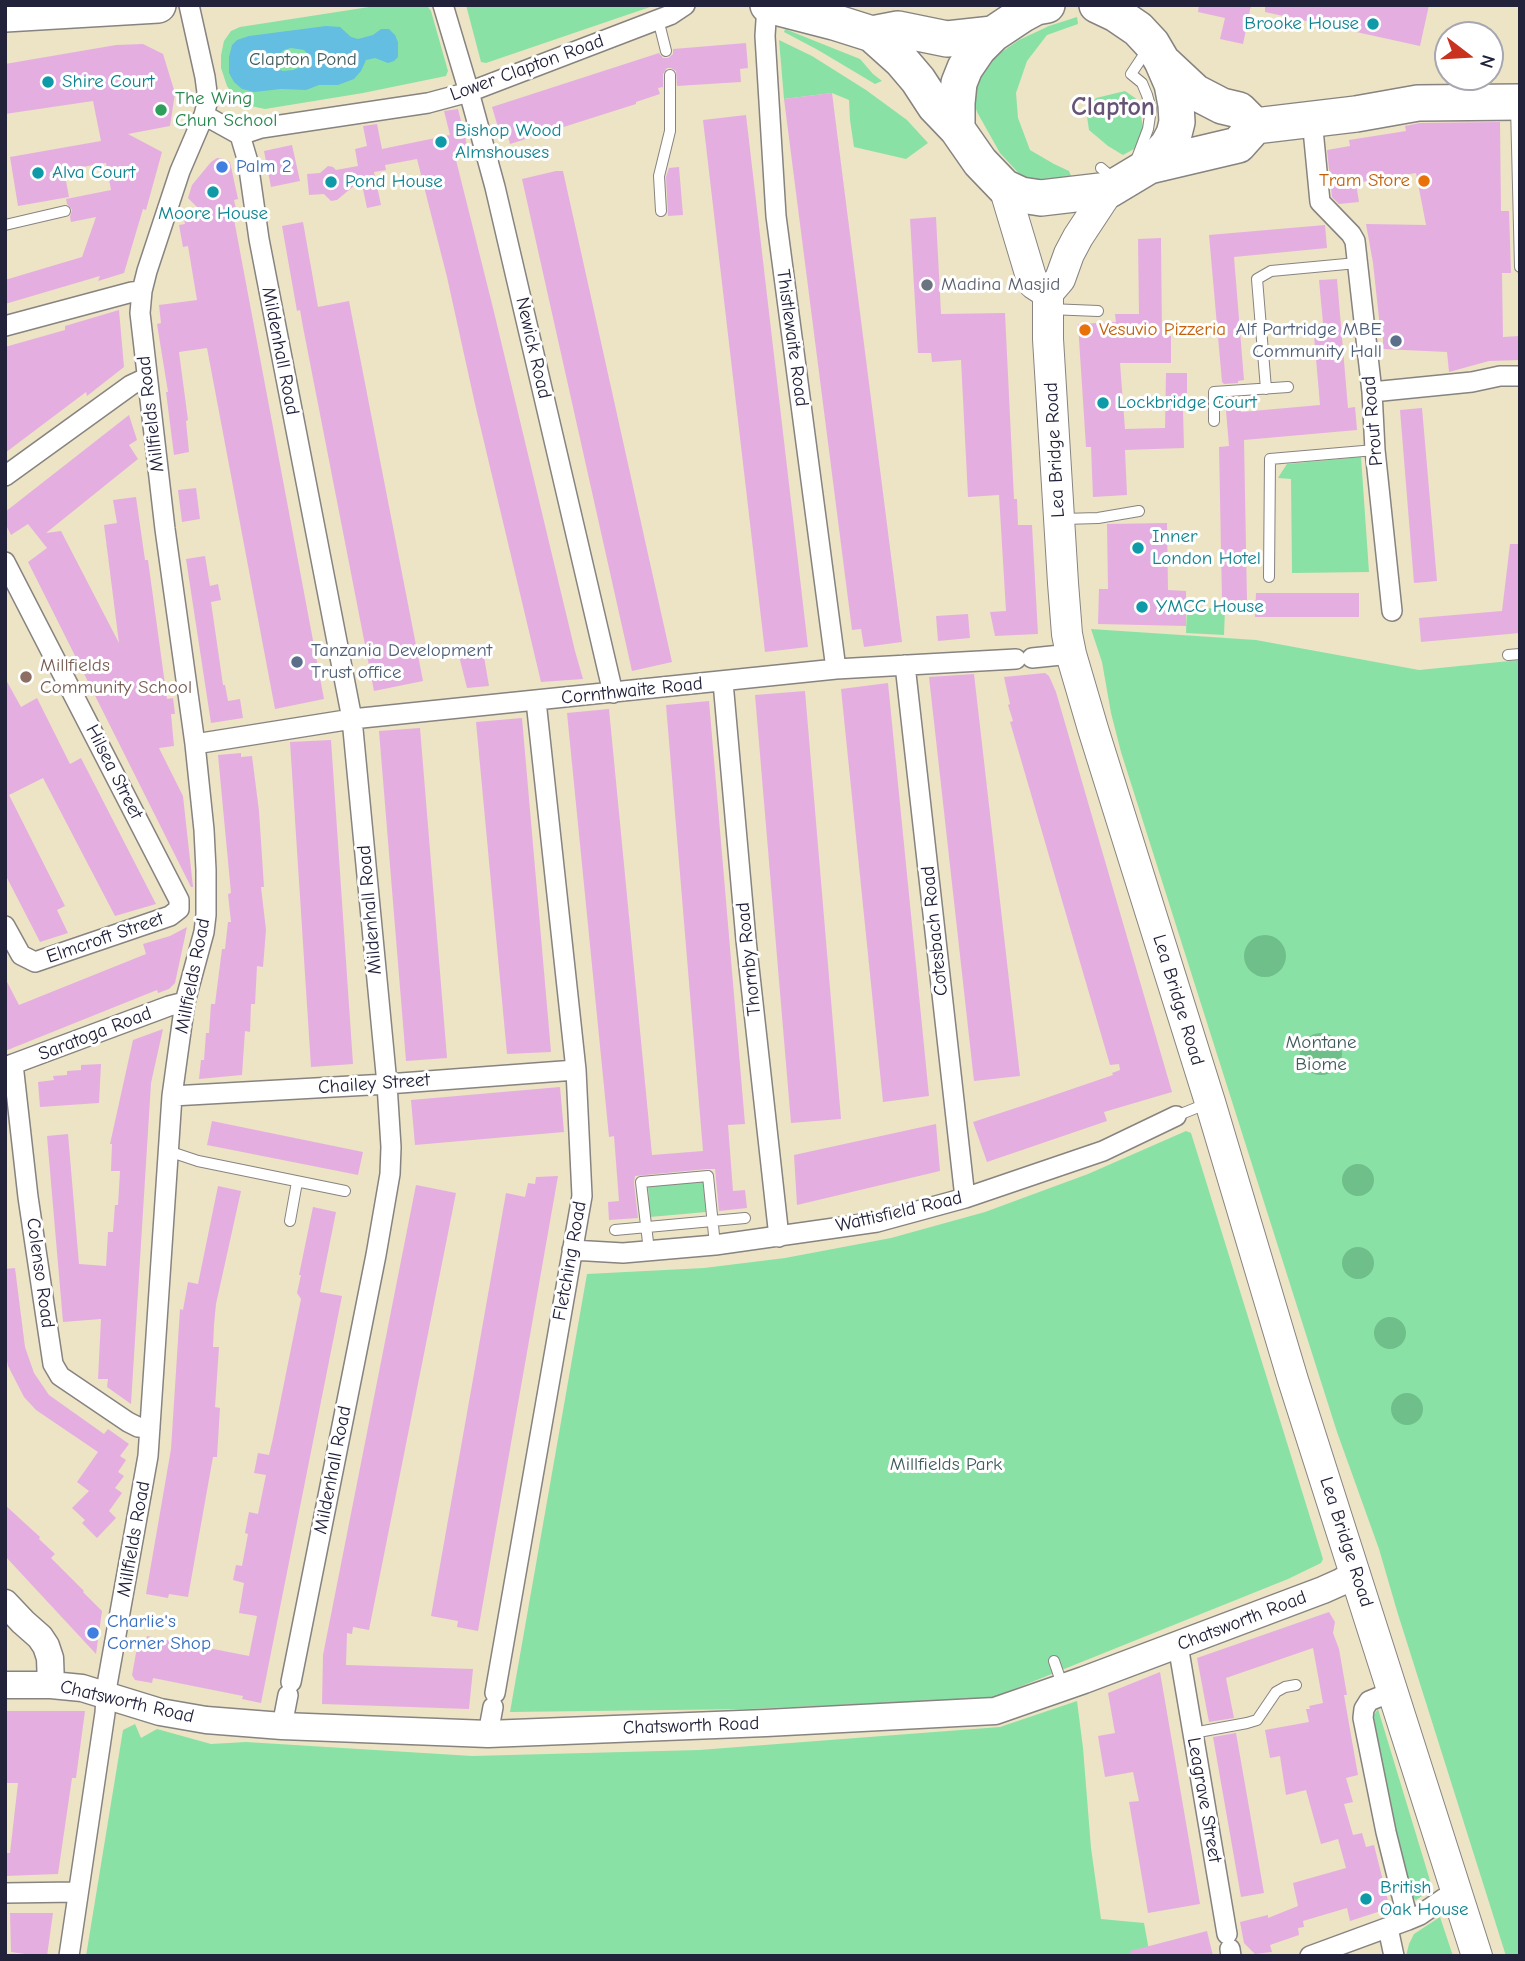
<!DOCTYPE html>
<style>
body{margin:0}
#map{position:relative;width:1525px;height:1961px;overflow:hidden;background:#ece4c5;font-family:"Comic Neue",sans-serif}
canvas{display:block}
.frame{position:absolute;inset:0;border:7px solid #22223b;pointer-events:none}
.north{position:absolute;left:1434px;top:21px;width:70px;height:70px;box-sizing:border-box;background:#fff;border:2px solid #a7a7b1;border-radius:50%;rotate:107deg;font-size:19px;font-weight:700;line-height:28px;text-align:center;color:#22223b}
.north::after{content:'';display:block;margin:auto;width:24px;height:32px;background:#c8321e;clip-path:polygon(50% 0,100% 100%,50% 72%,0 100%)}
</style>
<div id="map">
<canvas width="1525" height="1961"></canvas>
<div class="frame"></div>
<div class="north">N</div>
</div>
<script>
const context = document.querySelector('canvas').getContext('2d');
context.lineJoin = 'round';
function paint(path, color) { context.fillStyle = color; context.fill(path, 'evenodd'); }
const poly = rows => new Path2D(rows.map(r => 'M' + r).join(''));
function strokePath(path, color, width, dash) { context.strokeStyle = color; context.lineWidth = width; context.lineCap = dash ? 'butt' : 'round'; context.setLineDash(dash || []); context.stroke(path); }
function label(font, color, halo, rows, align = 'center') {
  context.font = font + ' "Comic Neue",sans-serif'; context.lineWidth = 6; context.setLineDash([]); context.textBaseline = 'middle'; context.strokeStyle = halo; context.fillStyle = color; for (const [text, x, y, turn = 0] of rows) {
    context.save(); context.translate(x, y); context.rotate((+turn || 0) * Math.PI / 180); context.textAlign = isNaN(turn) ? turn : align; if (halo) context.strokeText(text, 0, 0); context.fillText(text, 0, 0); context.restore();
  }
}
paint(poly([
 [382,5,426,5,428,7,431,11,448,71,446,76,363,93,265,109,246,105,234,96,227,86,221,68,221,55,224,41,231,31,240,27],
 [466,5,656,5,486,63,481,62],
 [1077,17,1078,24,1047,35,1027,61,1016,93,1018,118,1030,150,1054,164,1069,171,1072,178,1055,187,1025,180,1000,153,977,112,973,99,978,76,993,58,1019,40,1049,26],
 [785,29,860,59,873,74,882,81,875,84,818,50,784,32],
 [779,40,812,56,866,90,907,120,928,143,906,159,854,147,850,120,849,100,832,93,784,99],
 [1125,91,1138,100,1143,127,1141,136,1134,149,1123,155,1108,146,1089,130,1086,110,1096,98],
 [1361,457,1369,572,1292,573,1291,479,1278,478,1281,473,1287,464],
 [1187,607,1225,609,1224,635,1186,633],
 [1091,629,1256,640,1419,670,1520,660,1520,1956,1506,1956,1397,1611,1379,1549,1337,1432,1121,752,1111,713,1102,662],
 [1186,1131,1191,1133,1323,1559,1321,1563,1288,1579,992,1698,750,1709,510,1712,587,1274,704,1268,785,1258,891,1238,985,1212,1088,1174],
 [703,1181,706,1212,650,1217,648,1186],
 [1077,1701,1083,1748,1091,1848,1101,1919,1144,1923,1150,1956,86,1956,123,1730,135,1724,141,1738,157,1729,211,1744,246,1742,472,1756,699,1750,1000,1727],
 [1378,1709,1432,1887,1431,1890,1416,1900,1413,1898,1386,1789,1373,1716],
 [1440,1917,1453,1956,1406,1956,1409,1944,1414,1934]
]), '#8ae1a5');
paint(poly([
 '1244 956a21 21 0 1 1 42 0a21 21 0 1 1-42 0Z',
 '1300 1054a21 21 0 1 1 42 0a21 21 0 1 1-42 0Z',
 '1342 1180a16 16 0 1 1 32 0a16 16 0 1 1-32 0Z',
 '1342 1263a16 16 0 1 1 32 0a16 16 0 1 1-32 0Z',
 '1374 1333a16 16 0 1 1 32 0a16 16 0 1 1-32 0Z',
 '1391 1409a16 16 0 1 1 32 0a16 16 0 1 1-32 0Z'
]), '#6fbf8a');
paint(poly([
 [326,26,340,27,351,37,358,39,373,35,381,29,389,29,395,35,398,42,398,57,394,61,388,63,375,58,366,60,361,71,354,79,338,85,319,85,306,90,281,89,254,92,242,89,234,82,229,73,229,57,232,45,237,40,249,36],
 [291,48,304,50,310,56,309,60,303,66,293,70,283,71,278,69,274,63,277,56,284,50]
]), '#63bee1');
paint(poly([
 [1199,5,1251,5,1243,44,1220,39,1225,18,1198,12],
 [1265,5,1429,5,1420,46,1265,12],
 [746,43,748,68,740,69,741,82,677,86,676,71,671,68,667,68,663,74,663,87,658,88,660,94,636,102,636,104,510,144,507,132,500,134,492,107,659,53,663,58,668,58,673,54,673,49],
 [143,44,163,54,175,93,170,126,128,134,162,152,146,210,143,209,124,273,98,281,100,276,5,304,5,280,82,257,96,217,71,222,70,217,72,210,67,204,66,199,111,190,106,163,64,170,69,197,18,206,10,157,101,141,93,101,5,114,5,64,116,45],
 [832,93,902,642,864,647,861,629,852,630,784,99],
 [458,109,468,149,454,152,494,312,575,651,583,679,541,682,475,404,447,277,417,159,385,165,386,170,374,172,381,205,367,208,361,180,337,200,331,201,324,194,309,195,307,174,320,173,328,166,333,167,336,170,358,166,355,149,367,146,363,126,377,124,382,149,450,135,444,111],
 [746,115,808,647,765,652,703,120],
 [1500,122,1501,211,1509,211,1511,273,1502,273,1503,337,1520,336,1520,360,1489,361,1449,372,1447,352,1383,349,1383,338,1381,337,1373,263,1366,224,1426,225,1416,173,1356,183,1359,202,1339,204,1332,197,1327,150,1350,146,1349,140,1406,131,1405,126,1420,123],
 [292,145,300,181,271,187,264,151],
 [217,158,224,159,230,162,238,199,234,200,237,213,233,214,324,699,275,709,207,348,179,352,188,420,186,421,189,452,174,455,166,392,168,392,157,324,161,323,159,305,197,300,188,246,183,247,179,225,185,224,183,216,202,212,188,198,192,185,211,162],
 [679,167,683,215,668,216,666,177,669,168],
 [556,171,563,171,672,662,632,671,522,179],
 [936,217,941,314,1005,313,1014,499,1017,499,1018,525,1032,525,1038,634,995,636,990,612,1006,611,999,495,968,497,961,360,932,362,931,353,918,353,910,219],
 [303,222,318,307,349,301,423,681,374,691,303,327,300,310,297,311,282,226],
 [1325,225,1327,248,1234,257,1244,380,1238,381,1238,383,1224,384,1222,382,1209,235],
 [1161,238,1162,336,1171,336,1171,363,1120,363,1125,429,1165,428,1166,373,1187,373,1187,409,1183,409,1184,448,1125,450,1127,495,1093,497,1091,447,1086,447,1078,324,1116,322,1115,314,1139,314,1138,239],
 [1337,279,1348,408,1355,407,1357,430,1244,440,1247,600,1222,601,1219,447,1229,446,1225,399,1239,398,1241,412,1320,405,1313,324,1323,323,1319,280],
 [119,310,124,367,87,396,86,392,5,453,5,347,65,330,65,326],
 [1422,408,1437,581,1414,583,1400,410],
 [129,415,137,440,129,445,138,459,46,533,61,531,119,643,104,525,117,523,113,500,136,497,145,560,148,560,167,699,173,698,175,714,171,714,174,746,159,748,183,796,193,887,191,887,28,562,47,548,28,524,11,535,5,523,5,512],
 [196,488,200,519,182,522,178,490],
 [1167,523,1168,590,1186,591,1186,626,1098,624,1099,589,1108,589,1107,524],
 [1510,544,1520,544,1520,633,1421,642,1419,618,1502,611],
 [205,556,210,586,218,584,221,600,211,602,223,685,225,685,228,701,240,699,243,718,211,723,186,559],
 [1256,593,1359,593,1359,617,1255,617],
 [968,614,970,638,938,641,936,616],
 [483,651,489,686,467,688,459,656],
 [1045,673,1049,676,1056,692,1172,1092,1104,1112,1107,1121,987,1162,973,1122,1034,1102,1113,1075,1112,1073,1120,1070,1119,1064,1110,1065,1010,722,1013,721,1008,705,1010,704,1004,677],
 [974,674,1020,1076,974,1081,929,677],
 [5,678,21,707,37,698,70,764,81,758,156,904,115,916,43,778,9,795,65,906,57,910,68,933,40,942,5,874],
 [888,683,929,1096,883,1102,841,689],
 [805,691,841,1119,791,1123,755,695],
 [709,701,745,1124,728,1125,733,1191,745,1190,747,1208,719,1211,715,1169,707,1169,635,1176,634,1183,638,1218,609,1220,608,1202,619,1201,614,1136,609,1137,567,713,609,709,652,1155,703,1151,666,705],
 [522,718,551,1052,507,1054,476,722],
 [420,728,447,1058,406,1061,379,731],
 [331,740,353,1064,311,1067,290,742],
 [241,753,241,757,252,756,259,811,264,887,261,887,266,930,263,967,257,966,255,1004,251,1004,250,1032,245,1031,242,1075,199,1079,201,1060,204,1060,206,1033,209,1033,211,1004,215,1004,222,949,225,949,228,922,231,922,228,894,231,893,218,755],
 [187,927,175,983,169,989,158,993,157,990,5,1051,5,978,19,1005,146,954,143,944,170,936],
 [163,1029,151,1083,131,1404,107,1387,108,1379,98,1379,101,1319,63,1322,47,1136,68,1134,79,1264,106,1266,108,1232,113,1232,115,1205,118,1205,120,1171,111,1171,112,1144,110,1144,133,1040],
 [101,1064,99,1103,40,1107,38,1082,54,1080,53,1076,67,1075,67,1071,81,1070,81,1065],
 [560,1087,564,1132,415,1145,411,1100],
 [212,1121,363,1152,358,1175,207,1145],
 [936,1124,940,1171,797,1205,794,1155],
 [558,1176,478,1631,457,1627,458,1621,431,1616,506,1193,525,1197,528,1183,535,1184,536,1177],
 [416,1185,456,1193,369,1630,353,1627,352,1634,347,1633,346,1665,473,1669,469,1709,322,1704,323,1655],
 [218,1186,241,1191,216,1304,214,1325,213,1347,219,1347,215,1407,220,1408,217,1457,213,1457,188,1597,169,1594,168,1598,146,1594,171,1449,180,1309,183,1310,188,1282,198,1284],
 [313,1207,336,1212,320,1292,342,1296,261,1703,242,1699,243,1696,153,1678,152,1683,135,1680,132,1675,138,1642,146,1643,147,1636,249,1656,257,1616,239,1613,244,1583,233,1580,236,1565,242,1566,248,1534,245,1533,249,1512,258,1514,266,1475,254,1473,258,1453,269,1455,273,1438,301,1299,297,1293,301,1275,299,1275],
 [15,1268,25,1347,34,1373,49,1395,104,1434,108,1429,129,1444,120,1456,126,1460,118,1472,124,1476,115,1488,122,1493,109,1511,116,1518,97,1538,82,1523,85,1520,72,1508,89,1491,77,1482,98,1452,36,1410,24,1397,8,1366,5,1351,5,1269],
 [5,1505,40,1537,39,1539,55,1554,51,1558,84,1591,83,1592,102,1611,96,1654,5,1556],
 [1329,1612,1335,1622,1333,1633,1339,1649,1347,1695,1344,1695,1345,1701,1358,1775,1346,1778,1353,1802,1344,1804,1353,1835,1362,1833,1366,1847,1374,1845,1389,1905,1386,1906,1387,1909,1350,1921,1347,1908,1303,1921,1304,1927,1298,1928,1299,1935,1270,1945,1272,1952,1255,1954,1244,1943,1240,1922,1268,1915,1268,1918,1298,1906,1293,1883,1346,1868,1338,1839,1321,1844,1306,1790,1286,1795,1280,1756,1270,1758,1265,1730,1309,1722,1306,1709,1310,1709,1309,1706,1323,1703,1313,1648,1226,1678,1234,1718,1209,1722,1197,1658],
 [1160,1672,1200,1904,1148,1913,1129,1802,1139,1801,1133,1772,1105,1777,1098,1736,1115,1733,1108,1693],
 [5,1711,85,1711,76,1778,72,1778,58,1874,5,1876,5,1853,10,1853,18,1783,5,1783],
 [1236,1733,1264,1893,1241,1897,1213,1737],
 [10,1913,53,1913,47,1956,25,1956,25,1954,11,1952],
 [1207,1931,1213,1956,1131,1956,1130,1951]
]), '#e5aee1');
const lane = poly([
 [658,19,666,51],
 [1516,106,1520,267],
 [1137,158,1148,129,1151,109,1147,95,1142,83,1131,74,1147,50],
 [1101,168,1115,180],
 [661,211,659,176,670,131,670,75],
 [5,225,65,211],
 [1049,309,1098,311],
 [1266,389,1257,279,1271,271,1357,263],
 [1214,421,1214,392,1288,387],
 [1063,519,1098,518,1139,511],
 [1269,577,1270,459,1375,450],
 [1508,655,1520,654],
 [1176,1116,1206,1104],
 [168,1151,198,1161,345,1191],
 [290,1221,297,1182],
 [615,1230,745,1218],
 [649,1251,641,1182,708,1176,715,1245],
 [1054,1661,1063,1687],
 [1193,1733,1247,1723,1257,1720,1276,1692,1285,1687,1296,1685]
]);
const street = poly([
 [443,5,469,92,495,187,613,693],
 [767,5,765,36,776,216,836,669],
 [204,115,240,135,248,162,259,239,352,719,387,1084,391,1147,390,1174,376,1255,291,1682],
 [1312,119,1320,202,1351,234,1355,241,1372,392,1375,450,1392,611],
 [240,135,261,128,428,103,469,92,670,15,685,5],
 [5,326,132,292,142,291],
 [1372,392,1472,382,1500,376,1520,376],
 [5,476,131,385,146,378],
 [5,562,179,900,179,909,170,916,35,962,21,955,5,926],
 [1032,658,1071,654],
 [905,665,965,1198],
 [723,682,746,940,779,1237],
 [195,744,352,719,836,669,1016,659],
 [13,1064,28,1197,53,1364,60,1376,128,1422,138,1427,150,1428],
 [5,1067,169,1006,185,1002],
 [172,1096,387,1084,576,1070],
 [572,1250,623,1253,715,1245,877,1222,965,1198,1103,1151,1176,1116],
 [1178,1645,1227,1934],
 [1394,1691,1369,1701,1364,1709,1363,1718,1386,1832,1408,1920],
 [495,1693,582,1196,576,1070,536,701],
 [282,1726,288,1695],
 [488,1734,493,1707],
 [5,1893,77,1892],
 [1388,1928,1394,1956],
 [1230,1949,1231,1956],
 [69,1956,105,1713,107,1685,148,1456,172,1096,185,1002,204,932,206,915,206,870,204,830,195,744,165,529,140,313,142,291,147,271,180,171,204,115,208,100,205,77,189,5],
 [1310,1956,1408,1920,1420,1915,1443,1899,1457,1894]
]);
const secondary = poly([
 [5,1603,23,1622,40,1637,46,1646,50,1658,51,1685],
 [5,1685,51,1685,82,1688,160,1712,206,1720,282,1726,488,1734,766,1723,995,1711,1084,1680,1323,1590,1341,1582,1356,1573]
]);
const primary = poly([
 [1004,187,1031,277,1034,284,1048,293],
 [1109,190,1078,237,1069,254,1060,279,1048,293,1048,339,1063,583,1067,634,1071,654,1093,729,1210,1102,1293,1380,1477,1956]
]);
const highway = poly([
 [768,5,834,22,872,34,901,60,918,80,935,106,957,129],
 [1047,5,1036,7,1023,14,993,34,978,49,965,68,959,83,957,103,957,129,980,162,1004,187,1021,195,1041,198,1109,190,1149,166,1168,145,1174,134,1177,122,1176,105,1172,84,1162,61,1152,44,1138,29,1116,14,1097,5],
 [5,14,158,5],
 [872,34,898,29,947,39,993,34],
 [1165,64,1195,92,1222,106,1239,110,1255,126],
 [1149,166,1238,145,1255,126,1356,114,1418,103,1520,102]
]);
strokePath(lane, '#878380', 12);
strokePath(street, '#878380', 22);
strokePath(secondary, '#878380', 29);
strokePath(primary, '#878380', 32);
strokePath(highway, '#878380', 38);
strokePath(lane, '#fff', 10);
strokePath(street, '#fff', 19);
strokePath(secondary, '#fff', 26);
strokePath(primary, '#fff', 30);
strokePath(highway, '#fff', 35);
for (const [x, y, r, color] of [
 [1373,24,7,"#0f9aa8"],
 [48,82,7,"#0f9aa8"],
 [161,110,7,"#2e9e5b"],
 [441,142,7,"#0f9aa8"],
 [222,167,7,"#3f7fe0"],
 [38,173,7,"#0f9aa8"],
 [1424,181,7,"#e8710a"],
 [331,182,7,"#0f9aa8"],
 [213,192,7,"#0f9aa8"],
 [927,285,7,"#6b7280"],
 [1085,330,7,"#e8710a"],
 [1396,341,7,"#5c6f8a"],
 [1103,403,7,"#0f9aa8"],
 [1138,548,7,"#0f9aa8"],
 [1142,607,7,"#0f9aa8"],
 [297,662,7,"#5c6f8a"],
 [26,677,7,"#8d6e63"],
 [93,1633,7,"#3f7fe0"],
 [1366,1899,7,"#0f9aa8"]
]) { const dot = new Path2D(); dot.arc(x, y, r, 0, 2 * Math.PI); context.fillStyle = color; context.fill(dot); strokePath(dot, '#fff', 2.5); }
label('19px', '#0d838f', '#fff', [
 ["Brooke House",1359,24,"right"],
 ["Shire Court",62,82],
 ["Bishop Wood",455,131],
 ["Almshouses",455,153],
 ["Alva Court",52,173],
 ["Pond House",345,182],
 ["Moore House",213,214,"center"],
 ["Lockbridge Court",1117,403],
 ["Inner",1152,537],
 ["London Hotel",1152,559],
 ["YMCC House",1156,607],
 ["British",1380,1888],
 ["Oak House",1380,1910]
], 'left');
label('19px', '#415b5b', '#fff', [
 ["Clapton Pond",303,60],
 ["Montane",1321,1043],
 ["Biome",1321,1065],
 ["Millfields Park",946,1465]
]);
label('19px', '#22223b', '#fff', [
 ["Lower Clapton Road",527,68,-20],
 ["Thistlewaite Road",792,338,82],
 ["Newick Road",533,348,77],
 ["Mildenhall Road",280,351,79],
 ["Millfields Road",151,414,-97],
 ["Prout Road",1373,421,-95],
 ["Lea Bridge Road",1055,450,-93],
 ["Cornthwaite Road",632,691,-6],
 ["Hilsea Street",114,772,63],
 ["Mildenhall Road",370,910,-95],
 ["Cotesbach Road",935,931,-96],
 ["Elmcroft Street",105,938,-19],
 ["Thornby Road",749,959,-96],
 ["Millfields Road",193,976,-79],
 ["Lea Bridge Road",1178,1000,73],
 ["Saratoga Road",95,1034,-21],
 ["Chailey Street",374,1084,-4],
 ["Wattisfield Road",899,1212,-13],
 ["Fletching Road",570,1261,-80],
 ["Colenso Road",40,1273,82],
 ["Mildenhall Road",333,1470,-79],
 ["Millfields Road",134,1539,-80],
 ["Lea Bridge Road",1346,1542,72],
 ["Chatsworth Road",1242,1621,-21],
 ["Chatsworth Road",127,1702,13],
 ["Chatsworth Road",691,1726,-2],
 ["Leagrave Street",1204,1800,80]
]);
label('19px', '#27864d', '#fff', [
 ["The Wing",175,99],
 ["Chun School",175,121]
], 'left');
label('19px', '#366cbe', '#fff', [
 ["Palm 2",236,167],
 ["Charlie's",107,1622],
 ["Corner Shop",107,1644]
], 'left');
label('19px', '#c56008', '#fff', [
 ["Tram Store",1410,181],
 ["Vesuvio Pizzeria",1099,330,"left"]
], 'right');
label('19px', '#5b616d', '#fff', [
 ["Madina Masjid",941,285]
], 'left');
label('19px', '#4e5e75', '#fff', [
 ["Alf Partridge MBE",1382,330],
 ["Community Hall",1382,352],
 ["Tanzania Development",311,651,"left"],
 ["Trust office",311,673,"left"]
], 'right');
label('19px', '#785e54', '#fff', [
 ["Millfields",40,666],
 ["Community School",40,688]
], 'left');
label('bold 26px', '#665375', '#fff', [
 ["Clapton",1113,108]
]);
</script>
